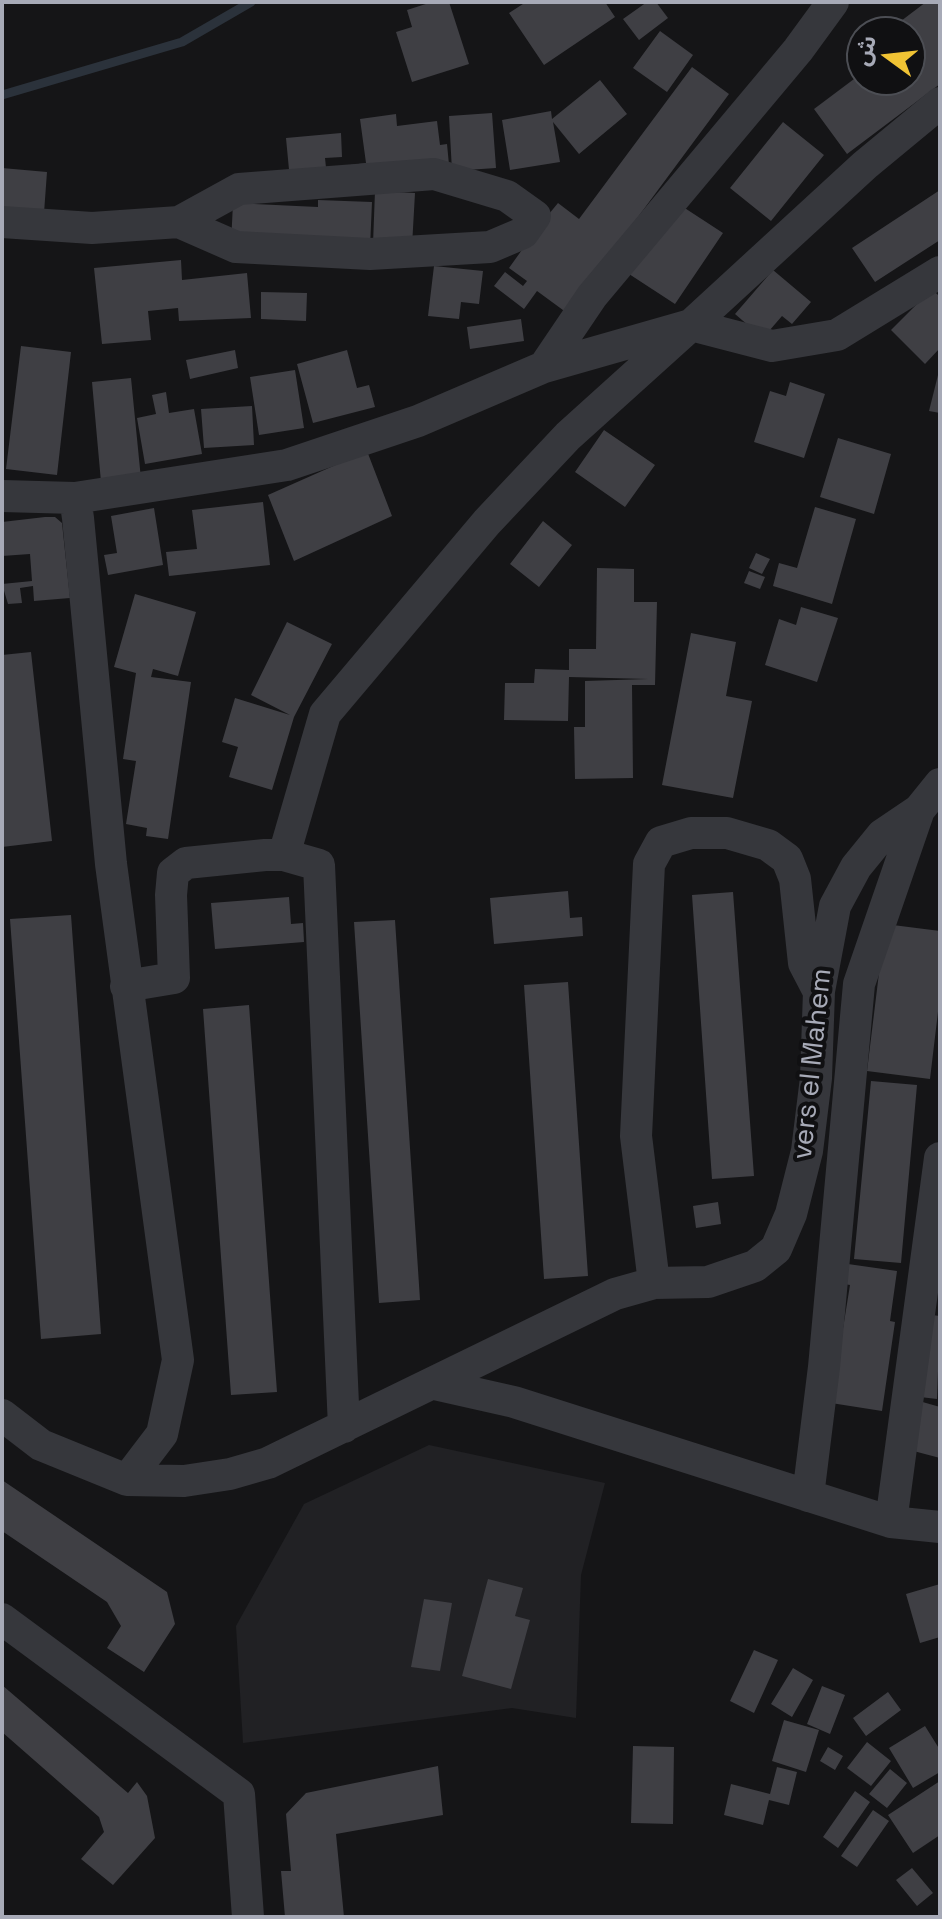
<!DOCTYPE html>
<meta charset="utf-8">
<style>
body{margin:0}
#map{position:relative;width:942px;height:1919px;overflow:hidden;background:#151517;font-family:"Space Grotesk","Noto Sans Arabic",sans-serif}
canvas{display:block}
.frame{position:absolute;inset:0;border:4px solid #a7aab7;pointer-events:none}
.north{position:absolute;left:846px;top:16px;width:80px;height:80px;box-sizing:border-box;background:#101012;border:2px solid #4c4e54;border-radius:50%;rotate:285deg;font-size:22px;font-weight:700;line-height:32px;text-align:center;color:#a7aab7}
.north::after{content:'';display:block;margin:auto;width:28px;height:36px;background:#f0c334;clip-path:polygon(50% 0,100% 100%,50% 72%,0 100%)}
</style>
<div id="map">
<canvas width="942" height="1919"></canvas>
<div class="frame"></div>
<div class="north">ش</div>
</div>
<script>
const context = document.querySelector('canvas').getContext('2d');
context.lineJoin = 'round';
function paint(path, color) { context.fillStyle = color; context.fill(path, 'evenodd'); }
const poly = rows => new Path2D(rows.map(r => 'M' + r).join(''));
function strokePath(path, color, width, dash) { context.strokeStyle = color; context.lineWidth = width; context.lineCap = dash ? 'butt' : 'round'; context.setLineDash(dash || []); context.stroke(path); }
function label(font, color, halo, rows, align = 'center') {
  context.font = font + ' "Space Grotesk",sans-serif'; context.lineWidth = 8; context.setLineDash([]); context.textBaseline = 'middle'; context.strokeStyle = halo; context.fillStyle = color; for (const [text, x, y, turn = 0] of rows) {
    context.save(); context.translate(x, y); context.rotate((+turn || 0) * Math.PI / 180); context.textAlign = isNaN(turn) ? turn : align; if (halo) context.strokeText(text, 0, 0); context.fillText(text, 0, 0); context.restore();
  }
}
paint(poly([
 [429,1445,605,1483,581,1575,576,1718,512,1708,243,1743,236,1626,304,1504]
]), '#212124');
strokePath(poly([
 [2,95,182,42,251,2]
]), '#2b323b', 9);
paint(poly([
 [432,2,449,2,469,64,412,82,396,32,412,27,407,10],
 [526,2,605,2,615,17,544,65,509,13],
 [647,2,656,2,668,18,639,40,623,19],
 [926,2,940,2,940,84,847,154,814,109,862,73,862,80,910,80,910,40,913,38,901,21],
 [660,31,693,55,667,92,633,68],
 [692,67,729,94,567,313,537,291,524,309,494,286,505,272,523,286,527,281,509,268,539,226,558,203,579,219],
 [600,80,627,114,579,154,553,122,560,162,510,170,502,120,551,111,552,119],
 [492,113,496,168,452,171,449,116],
 [396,114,397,126,437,121,440,145,447,144,449,165,335,167,366,163,360,119],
 [783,122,824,155,771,221,730,188],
 [341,133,342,157,325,158,327,177,290,180,286,138],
 [2,168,47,172,44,213,2,208],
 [940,190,940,240,875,282,852,248],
 [375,191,415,193,412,246,373,244],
 [318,200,372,202,370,248,231,244,233,203,318,207],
 [677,203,723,233,675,304,629,274],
 [181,260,182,280,247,273,251,318,179,321,178,308,148,311,151,340,102,344,94,268],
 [434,266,483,271,479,304,461,302,459,319,428,316],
 [773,270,811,302,792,324,782,316,763,338,735,314],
 [932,289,940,297,940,348,925,364,891,330],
 [261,292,307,293,306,321,261,319],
 [521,319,524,341,470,349,467,327],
 [21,346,71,352,57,475,6,469],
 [235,350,238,368,190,379,186,360],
 [347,350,357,388,369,385,375,407,313,423,297,364],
 [295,370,304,428,259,435,250,377],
 [939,371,940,371,940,413,929,411],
 [131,378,141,479,101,482,92,382],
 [790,382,825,394,804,458,754,442,770,391,786,396],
 [166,392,169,413,194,409,202,454,145,464,137,418,156,414,152,395],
 [252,406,254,445,204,448,201,409],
 [604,430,655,465,625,507,575,472],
 [838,438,891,454,874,514,820,497],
 [367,451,392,516,294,561,268,495],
 [263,502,270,565,169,576,166,552,197,549,192,510],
 [815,507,856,519,832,604,773,586,779,563,797,568],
 [154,508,163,565,108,575,104,555,117,553,111,516],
 [45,517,55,517,62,523,70,598,34,601,33,586,20,588,22,603,8,604,2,584,32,581,30,554,2,556,2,522],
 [543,521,572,545,539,587,510,564],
 [756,553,770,559,762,574,749,568],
 [597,568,634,569,634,602,657,602,655,685,632,685,633,778,575,779,574,727,585,727,585,681,648,679,569,677,568,721,504,720,505,683,534,683,535,669,569,670,569,649,596,649],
 [749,571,765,577,760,589,744,583],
 [135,594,196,612,178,676,153,669,151,677,191,682,168,839,146,836,147,828,126,824,136,761,123,759,136,673,114,667],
 [801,607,838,618,817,682,765,665,779,619,796,625],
 [287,622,332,644,294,717,272,790,229,777,238,747,222,742,235,698,290,715,251,695],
 [691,633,736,642,726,696,752,701,733,798,662,785],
 [31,652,52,841,2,847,2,655],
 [568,891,570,918,582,917,583,936,494,944,490,898],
 [733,892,754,1176,712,1179,692,895],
 [289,897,291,924,303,923,304,942,215,949,211,903],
 [71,915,101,1334,41,1339,10,919],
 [395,920,420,1300,379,1303,354,922],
 [885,924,940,931,940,995,930,1079,867,1071],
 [568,982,588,1276,544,1279,524,985],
 [249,1005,277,1392,231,1395,203,1009],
 [871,1081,917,1085,901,1263,854,1259],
 [718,1202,721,1224,696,1228,693,1206],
 [848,1264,897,1271,890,1321,895,1322,882,1411,831,1403,850,1285,844,1284],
 [932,1315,940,1316,937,1399,920,1397],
 [919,1401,940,1407,940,1458,906,1449],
 [2,1480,167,1592,175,1624,144,1672,107,1648,121,1626,107,1602,2,1531],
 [488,1579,523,1588,515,1616,530,1620,511,1689,462,1676],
 [940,1584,940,1637,920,1643,906,1594],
 [424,1599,452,1603,440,1671,411,1667],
 [754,1650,778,1660,754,1713,730,1701],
 [793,1668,813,1680,792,1717,771,1704],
 [2,1685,128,1793,137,1782,147,1796,155,1838,113,1885,81,1859,104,1832,99,1817,2,1732],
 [822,1686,845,1695,830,1734,807,1724],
 [888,1692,901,1710,866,1736,853,1718],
 [784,1720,819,1730,806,1772,772,1761],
 [925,1726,940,1750,940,1772,913,1788,889,1748],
 [867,1742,891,1761,871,1786,847,1768],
 [633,1746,674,1747,673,1824,631,1823],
 [828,1747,843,1756,835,1770,820,1761],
 [438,1766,443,1815,336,1834,344,1917,285,1917,281,1871,291,1871,286,1814,306,1793],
 [777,1767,797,1772,789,1805,769,1800,763,1825,724,1815,731,1784,770,1794],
 [890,1769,907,1783,887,1808,869,1794],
 [940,1781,940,1835,913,1853,888,1815],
 [855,1791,870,1802,838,1848,823,1837],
 [873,1810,889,1821,857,1867,841,1856],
 [912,1868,933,1893,917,1906,896,1880]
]), '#3f3f44');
strokePath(poly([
 [2,222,92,228,179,222,239,189,434,174,507,196,535,216,523,233,490,247,370,254,236,247,179,222],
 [544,367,592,296,798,50,833,2],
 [2,496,75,498,78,518,111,864,178,1360,162,1434,127,1480],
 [75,498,287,465,418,421,544,367,691,325,865,165,940,103],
 [284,855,325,714,487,522,568,436,691,325,772,346,837,335,940,272],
 [126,986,174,978,171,895,173,873,186,863,265,855,284,855,319,865,344,1427],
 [654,1283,636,1136,649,864,661,842,691,833,727,833,768,845,787,859,795,879,804,963,817,988],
 [434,1384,514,1402,891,1522,940,1527],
 [2,1415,41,1445,127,1480,184,1481,230,1474,268,1463,615,1294,654,1283,708,1282,755,1266,776,1249,791,1214,807,1151,816,1078,819,991,835,906,856,867,882,835,919,810,940,784],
 [808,1496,824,1367,859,984,919,810],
 [891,1522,940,1158],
 [2,1619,239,1794,248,1917]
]), '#36373c', 32);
label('28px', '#a7aab7', '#101012', [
 ["vers el Mahem",813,1064,-84]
]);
</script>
